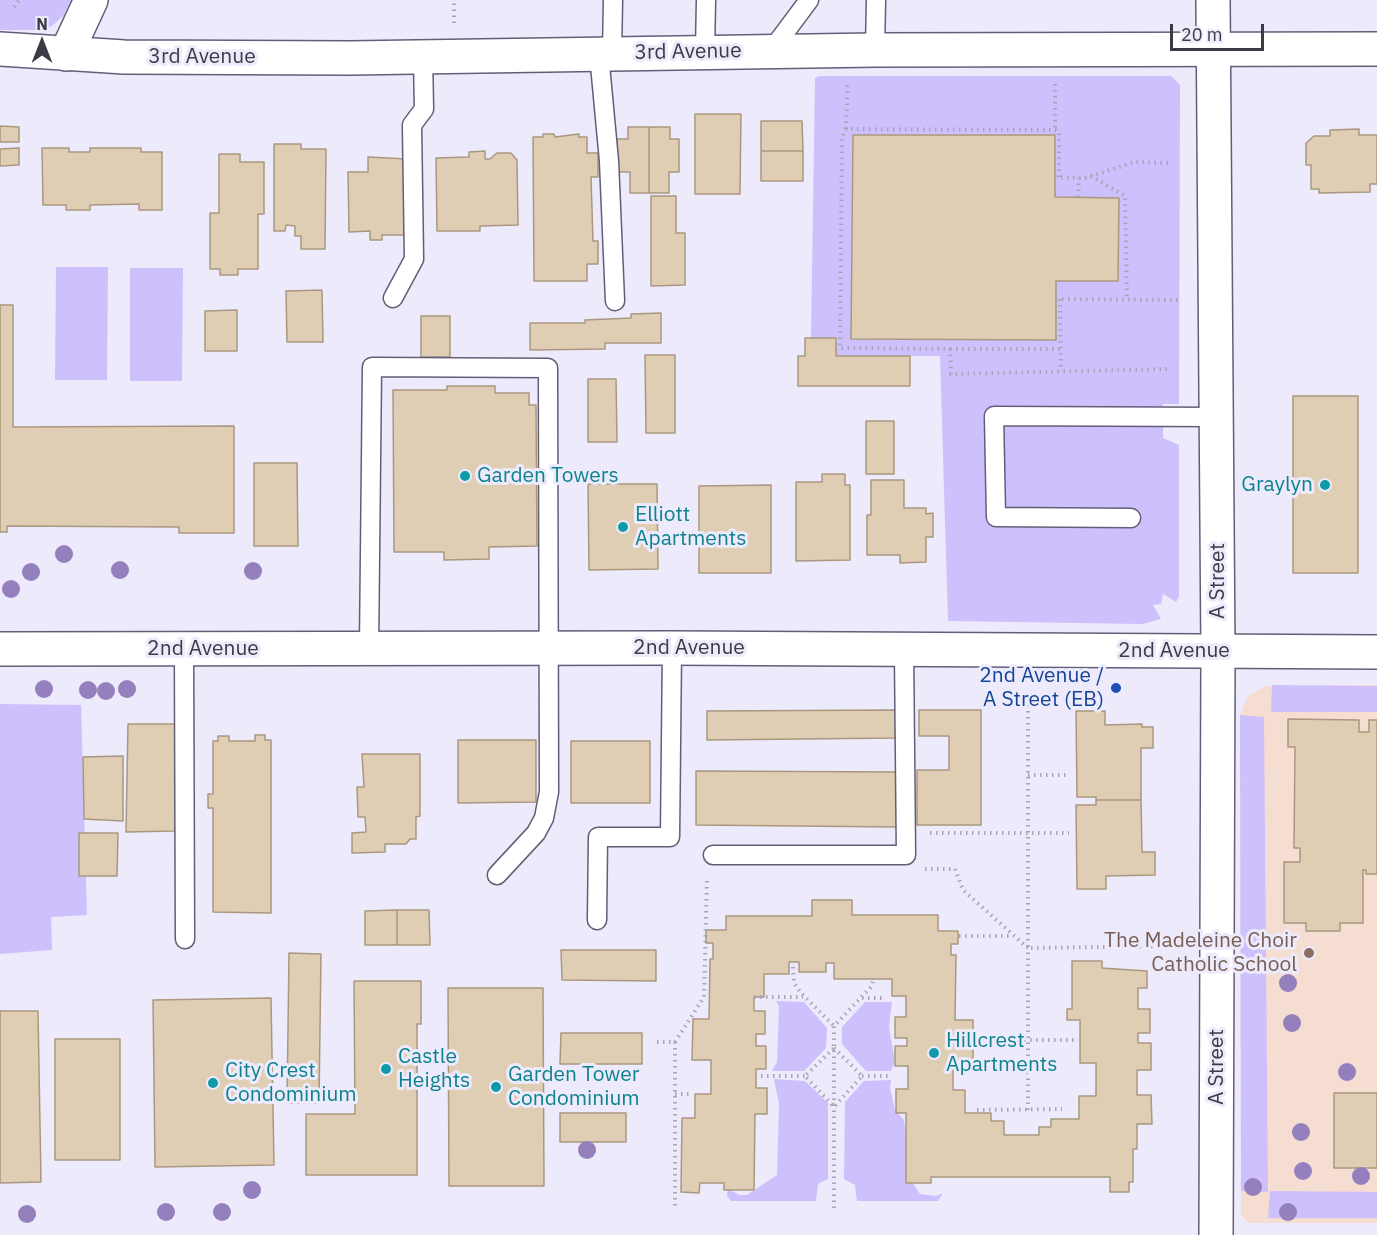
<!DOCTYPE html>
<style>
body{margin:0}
#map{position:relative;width:1377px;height:1235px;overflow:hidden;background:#edeafc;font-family:"IBM Plex Sans",sans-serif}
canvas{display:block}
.north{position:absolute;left:12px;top:12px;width:60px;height:60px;-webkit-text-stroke:4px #edeafc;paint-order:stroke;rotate:0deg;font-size:16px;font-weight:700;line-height:24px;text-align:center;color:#3d3a46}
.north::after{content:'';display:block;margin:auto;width:21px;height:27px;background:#3d3a46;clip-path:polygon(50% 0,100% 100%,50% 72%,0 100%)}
.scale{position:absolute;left:1170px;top:24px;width:94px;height:27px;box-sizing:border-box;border:3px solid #3d3a46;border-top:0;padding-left:8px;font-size:18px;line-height:21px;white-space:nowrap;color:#3d3a46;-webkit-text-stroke:4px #edeafc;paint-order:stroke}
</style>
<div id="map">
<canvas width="1377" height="1235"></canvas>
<div class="north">N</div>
<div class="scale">20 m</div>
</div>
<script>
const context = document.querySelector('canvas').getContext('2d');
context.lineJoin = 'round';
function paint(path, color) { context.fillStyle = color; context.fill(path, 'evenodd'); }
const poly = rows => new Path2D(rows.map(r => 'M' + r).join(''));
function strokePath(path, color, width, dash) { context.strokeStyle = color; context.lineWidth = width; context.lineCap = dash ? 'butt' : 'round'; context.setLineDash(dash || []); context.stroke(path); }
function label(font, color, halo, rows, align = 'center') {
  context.font = font + ' "IBM Plex Sans",sans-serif'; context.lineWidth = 6; context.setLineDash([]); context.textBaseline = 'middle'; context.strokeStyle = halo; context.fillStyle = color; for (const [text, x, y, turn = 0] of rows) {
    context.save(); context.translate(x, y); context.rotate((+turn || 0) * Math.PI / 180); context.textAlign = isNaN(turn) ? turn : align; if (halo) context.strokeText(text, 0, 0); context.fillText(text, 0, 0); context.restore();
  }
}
paint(poly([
 [1377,685,1377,1223,1248,1223,1241,1215,1240,715,1248,696,1265,686]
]), '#f5ddd2');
paint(poly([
 [0,0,71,0,63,16,52,26,42,30,0,30],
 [820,76,1171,76,1180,85,1179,404,1163,404,1163,438,1179,445,1179,596,1176,602,1163,594,1161,604,1153,605,1161,619,1142,624,948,621,940,356,836,356,836,338,811,338,815,78],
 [56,267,108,267,107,380,55,380],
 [130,268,183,268,182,381,130,381],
 [1272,685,1377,686,1377,712,1271,712],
 [0,704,81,705,87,915,51,917,52,950,0,954],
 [1240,715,1264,717,1268,1192,1241,1191],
 [776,1001,804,1002,827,1028,826,1048,804,1071,772,1071,777,1062,779,1006],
 [865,1002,892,1002,889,1027,895,1061,891,1071,866,1071,842,1044,842,1027],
 [774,1079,805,1081,828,1103,828,1179,818,1184,816,1201,731,1201,727,1196,728,1189,739,1195,747,1195,777,1175,779,1104],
 [891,1080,890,1088,895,1110,904,1120,911,1180,920,1194,936,1196,943,1193,938,1201,857,1201,855,1185,844,1179,845,1102,864,1081],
 [1270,1191,1377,1192,1377,1218,1268,1218]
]), '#cdc0fc');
const building = poly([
 [695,114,741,114,740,194,695,194,695,114],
 [761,121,802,121,803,151,761,151,761,121],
 [0,126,19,127,19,142,0,142,0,126],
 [628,127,649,127,649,193,630,193,630,172,618,172,617,139,628,139,628,127],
 [649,127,670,127,670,139,679,139,679,172,669,172,669,193,649,193,649,127],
 [1359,129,1359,135,1377,135,1377,184,1370,184,1370,192,1319,193,1319,189,1311,189,1311,165,1306,165,1306,143,1314,136,1330,136,1330,130,1359,129],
 [543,134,554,134,555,137,579,134,579,137,587,137,587,153,598,153,598,177,591,177,593,241,598,241,598,264,587,264,587,281,534,281,533,137,543,137,543,134],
 [853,135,1055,135,1055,197,1119,198,1118,281,1056,281,1056,340,851,339,853,135],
 [274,144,301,144,301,149,326,149,325,249,301,249,301,236,295,236,295,226,286,225,285,231,274,231,274,144],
 [19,148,19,165,0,166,0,149,19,148],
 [42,148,69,148,69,152,90,152,90,148,141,148,141,152,162,152,162,210,139,210,139,204,90,205,90,210,66,210,66,205,43,205,42,148],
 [485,151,485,159,490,159,497,153,511,153,517,160,518,225,480,226,480,231,437,231,436,158,469,157,469,152,485,151],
 [761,151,803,151,803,181,761,181,761,151],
 [219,154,240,154,240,162,264,162,264,214,258,214,258,269,238,269,238,275,220,275,220,269,210,269,210,213,219,213,219,154],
 [368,157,407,159,407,235,382,235,382,240,370,240,370,231,349,232,348,172,368,172,368,157],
 [651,196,676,196,676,233,685,233,685,285,651,286,651,196],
 [322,290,323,342,287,342,286,291,322,290],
 [0,305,13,305,13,427,234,426,234,533,179,533,179,527,7,526,7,532,0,532,0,305],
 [237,310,237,351,205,351,205,311,237,310],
 [661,313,661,343,605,343,605,349,530,350,530,323,585,323,585,320,631,318,631,314,661,313],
 [421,316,450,316,450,357,421,357,421,316],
 [805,338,836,338,836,356,910,356,910,386,798,386,798,356,805,356,805,338],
 [645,355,675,355,675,433,646,433,645,355],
 [588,379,616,379,617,442,588,442,588,379],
 [447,386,495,386,495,393,529,393,529,405,536,405,537,546,489,547,489,559,444,560,444,552,394,552,393,390,447,390,447,386],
 [1293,396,1358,396,1358,573,1293,573,1293,396],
 [866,421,894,421,894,474,866,474,866,421],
 [254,463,297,463,298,546,254,546,254,463],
 [822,474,845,474,845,485,850,485,850,560,796,561,796,482,822,482,822,474],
 [871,480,904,480,904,508,926,508,926,514,933,513,933,537,926,537,926,562,900,563,900,555,867,555,867,515,871,515,871,480],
 [588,484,657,484,658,569,589,570,588,484],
 [771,485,771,573,699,573,699,486,771,485],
 [896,710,896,738,707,740,707,711,896,710],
 [919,710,981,710,981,825,917,825,917,770,949,770,949,736,919,736,919,710],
 [1076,711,1105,711,1105,725,1142,724,1142,727,1153,727,1153,748,1141,748,1141,800,1096,800,1096,797,1077,797,1076,711],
 [1288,719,1359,720,1359,732,1369,732,1369,720,1377,720,1377,874,1366,874,1366,870,1363,870,1363,923,1340,923,1340,931,1306,931,1306,923,1284,923,1284,862,1300,862,1300,848,1294,848,1295,747,1288,747,1288,719],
 [128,724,177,724,175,831,126,832,128,724],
 [255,735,265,735,265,740,271,740,271,913,213,912,213,808,208,808,208,794,213,794,213,741,218,741,218,736,229,736,229,741,255,741,255,735],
 [458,740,536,740,536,802,458,803,458,740],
 [571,741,650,741,650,803,571,803,571,741],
 [362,754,420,754,420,816,416,817,416,839,410,839,406,844,385,844,385,852,352,853,352,833,366,832,365,817,358,817,357,787,364,787,362,754],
 [123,756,123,821,84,819,83,757,123,756],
 [696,771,899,772,898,827,696,825,696,771],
 [1096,800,1141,800,1142,852,1155,852,1155,875,1106,876,1106,889,1077,889,1076,805,1096,805,1096,800],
 [79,833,118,833,117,876,79,876,79,833],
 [812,900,852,900,852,915,938,915,938,931,958,931,958,944,951,944,951,955,956,955,955,1020,973,1020,973,1064,953,1064,953,1090,965,1090,965,1113,991,1113,991,1121,1004,1121,1004,1135,1039,1135,1039,1127,1051,1127,1051,1119,1079,1119,1079,1096,1096,1096,1096,1063,1080,1063,1080,1020,1067,1020,1067,1009,1072,1009,1072,961,1102,961,1102,968,1147,971,1147,988,1138,988,1138,1009,1150,1009,1150,1033,1138,1033,1138,1043,1151,1043,1151,1070,1137,1070,1137,1095,1151,1095,1152,1124,1137,1124,1137,1149,1133,1149,1133,1182,1129,1182,1129,1192,1110,1192,1110,1177,931,1177,931,1183,906,1183,906,1113,896,1113,896,1089,908,1089,908,1066,895,1066,895,1046,907,1046,907,1038,895,1038,895,1017,906,1017,906,996,892,996,892,979,834,979,834,963,826,963,826,972,799,972,799,962,789,962,789,974,764,974,764,997,754,997,754,1011,765,1011,765,1034,756,1034,756,1046,766,1046,766,1069,756,1069,756,1088,767,1088,767,1114,755,1114,754,1190,724,1190,724,1183,700,1183,699,1193,681,1192,682,1118,695,1118,695,1094,711,1094,711,1060,692,1060,693,1019,709,1019,710,959,713,959,713,943,706,943,706,930,726,930,726,916,812,916,812,900],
 [397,910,397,945,365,945,365,911,397,910],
 [397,910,429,910,430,945,397,945,397,910],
 [561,950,656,950,656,981,562,980,561,950],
 [289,953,321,954,319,1103,287,1103,289,953],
 [354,981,421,981,421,1024,417,1024,417,1175,306,1175,306,1114,355,1114,354,981],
 [448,988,543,988,544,1186,449,1186,448,988],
 [271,998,274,1165,155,1167,153,1000,271,998],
 [0,1011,38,1011,41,1182,0,1183,0,1011],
 [561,1033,642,1033,642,1064,560,1064,561,1033],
 [55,1039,120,1039,120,1160,55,1160,55,1039],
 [1334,1093,1377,1093,1377,1168,1334,1168,1334,1093],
 [560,1113,626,1113,626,1142,560,1142,560,1113]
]);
paint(building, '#dfceb3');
strokePath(building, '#a9987f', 1.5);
const service = poly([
 [875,50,876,0],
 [771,51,809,0],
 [705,52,706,0],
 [612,53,613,0],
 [599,54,609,161,615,301],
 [393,298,414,259,412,125,424,109,423,57],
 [1131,518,996,517,994,416,1216,417],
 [184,649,185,939],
 [369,649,372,367,548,368,549,792,544,818,536,833,497,875],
 [713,855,906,855,904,650],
 [597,920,598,837,670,837,672,648]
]);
const minor = poly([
 [1213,0,1218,652,1216,1235],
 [66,54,91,0]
]);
const tertiary = poly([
 [0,49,124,57,350,58,875,50,1377,49],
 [0,649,672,648,1377,652]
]);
strokePath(service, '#635e78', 21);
strokePath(minor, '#635e78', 36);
strokePath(tertiary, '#635e78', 36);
strokePath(poly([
 [14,7,19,0],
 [454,23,454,0],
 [1055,84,1055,130],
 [846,129,848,83],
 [1091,176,1125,196,1127,299],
 [1055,177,1085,178,1135,162,1168,163],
 [1059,177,1059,132,1055,130,846,129,842,137,840,348,950,349,951,374,1168,369],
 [1078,197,1079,178],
 [1056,299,1179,300],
 [1060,299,1061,371],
 [950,349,1061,349],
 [1028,699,1028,948,1168,946],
 [1028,775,1068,775],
 [930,833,1069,833],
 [925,869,955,869,963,890,1028,948,1028,1110],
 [959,936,1012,936],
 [793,967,794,983,801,993,834,1026],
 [754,997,803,997],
 [862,998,883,998],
 [982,1040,1075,1040],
 [657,1042,675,1042,675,1209],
 [675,1042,704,997,707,879],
 [834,1048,862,1076,834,1107,805,1076,834,1048],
 [755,1076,805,1076],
 [862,1076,889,1076],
 [675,1094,692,1094],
 [977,1110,1062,1109],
 [834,1208,834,1026,872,986,873,981]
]), '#a8a5b5', 4, [1.5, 4.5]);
strokePath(service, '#fff', 18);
strokePath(minor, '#fff', 33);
strokePath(tertiary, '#fff', 33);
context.fillStyle = '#9480bc';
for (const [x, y] of [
 [64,554],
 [120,570],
 [253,571],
 [31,572],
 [11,589],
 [44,689],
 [127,689],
 [88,690],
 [106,691],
 [1288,983],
 [1292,1023],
 [1347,1072],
 [1301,1132],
 [587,1150],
 [1303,1171],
 [1361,1176],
 [1253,1187],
 [252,1190],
 [166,1212],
 [222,1212],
 [1288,1212],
 [27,1214]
]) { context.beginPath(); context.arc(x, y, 9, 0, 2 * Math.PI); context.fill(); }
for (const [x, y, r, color] of [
 [465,476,6,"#0f9aa8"],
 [1325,485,6,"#0f9aa8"],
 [623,527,6,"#0f9aa8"],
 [1116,688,6,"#1a4fb4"],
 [1309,953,6,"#8d6e63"],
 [934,1053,6,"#0f9aa8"],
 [386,1069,6,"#0f9aa8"],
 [213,1083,6,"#0f9aa8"],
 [496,1087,6,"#0f9aa8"]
]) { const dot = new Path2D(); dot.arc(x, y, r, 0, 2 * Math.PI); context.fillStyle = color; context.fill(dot); strokePath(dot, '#edeafc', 2); }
label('21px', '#3d3a46', '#edeafc', [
 ["3rd Avenue",688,52,-1],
 ["3rd Avenue",202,57],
 ["A Street",1218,581,-90],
 ["2nd Avenue",689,648],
 ["2nd Avenue",203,649],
 ["2nd Avenue",1174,651],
 ["A Street",1217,1067,-90]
]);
label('21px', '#0d838f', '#edeafc', [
 ["Garden Towers",477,476],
 ["Graylyn",1313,485,"right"],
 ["Elliott",635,515],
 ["Apartments",635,539],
 ["Hillcrest",946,1041],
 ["Apartments",946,1065],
 ["Castle",398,1057],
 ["Heights",398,1081],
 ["City Crest",225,1071],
 ["Condominium",225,1095],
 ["Garden Tower",508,1075],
 ["Condominium",508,1099]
], 'left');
label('21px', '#164399', '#edeafc', [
 ["2nd Avenue /",1104,676],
 ["A Street (EB)",1104,700]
], 'right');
label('21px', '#785e54', '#edeafc', [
 ["The Madeleine Choir",1297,941],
 ["Catholic School",1297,965]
], 'right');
</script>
